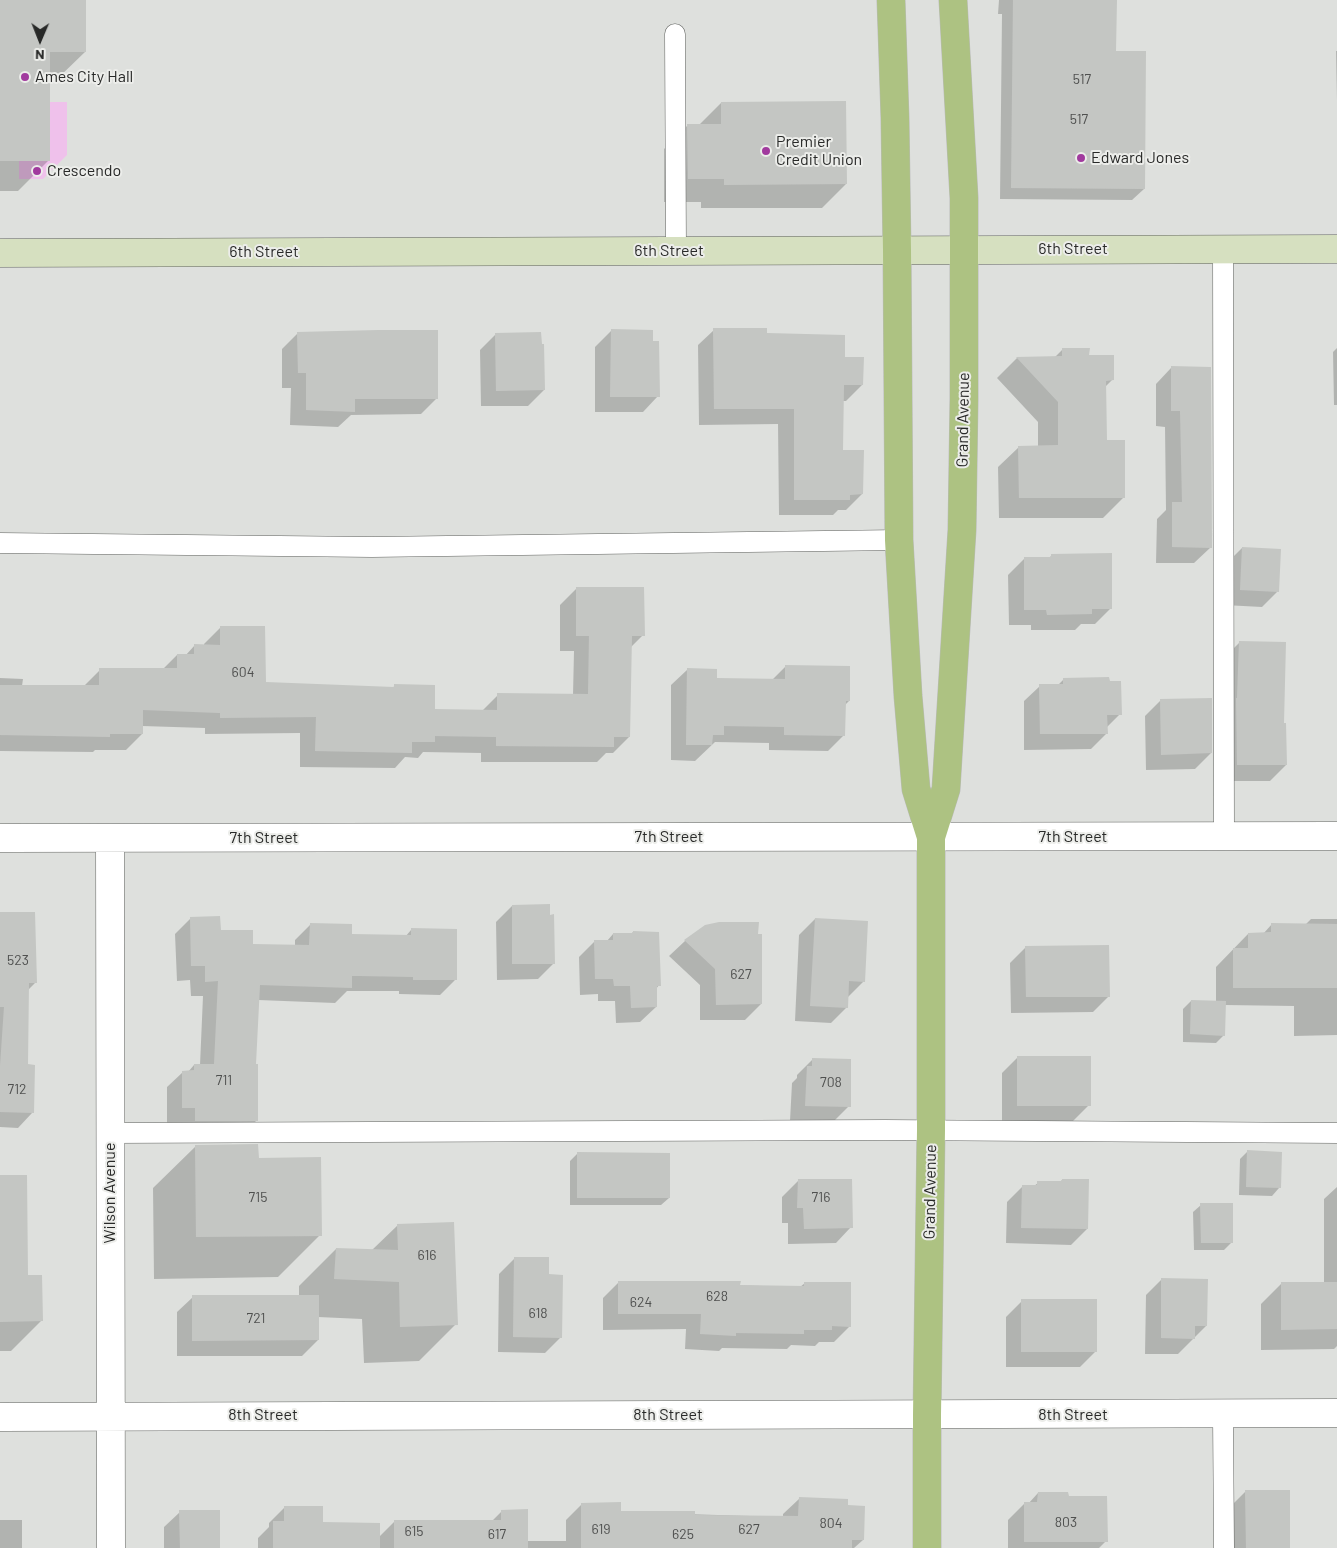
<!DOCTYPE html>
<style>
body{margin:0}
#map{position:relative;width:1337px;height:1548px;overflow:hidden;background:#dee0dd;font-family:Barlow,sans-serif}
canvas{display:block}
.north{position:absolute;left:15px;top:15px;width:50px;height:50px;-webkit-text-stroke:4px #ecedea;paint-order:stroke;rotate:181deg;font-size:14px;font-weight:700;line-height:20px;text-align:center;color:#282928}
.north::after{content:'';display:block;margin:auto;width:18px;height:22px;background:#282928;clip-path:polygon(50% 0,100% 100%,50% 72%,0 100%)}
</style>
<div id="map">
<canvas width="1337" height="1548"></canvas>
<div class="north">N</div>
</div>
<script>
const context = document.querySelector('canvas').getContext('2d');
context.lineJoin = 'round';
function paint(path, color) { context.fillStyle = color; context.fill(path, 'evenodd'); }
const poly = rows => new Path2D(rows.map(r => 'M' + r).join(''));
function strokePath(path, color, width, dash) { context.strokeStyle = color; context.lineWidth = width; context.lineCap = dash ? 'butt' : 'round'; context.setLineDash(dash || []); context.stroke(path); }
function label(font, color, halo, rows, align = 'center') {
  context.font = font + ' Barlow,sans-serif'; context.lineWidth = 4; context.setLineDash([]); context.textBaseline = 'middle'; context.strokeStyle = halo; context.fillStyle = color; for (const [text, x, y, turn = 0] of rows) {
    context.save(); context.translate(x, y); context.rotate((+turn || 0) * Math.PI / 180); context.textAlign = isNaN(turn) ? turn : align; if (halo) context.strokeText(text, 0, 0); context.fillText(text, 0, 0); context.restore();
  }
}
paint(poly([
 [50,102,67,102,67,155,43,179,19,179,19,161]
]), '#efc1eb');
paint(poly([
 [0,0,85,0,85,52,54,82,49,82,49,160,18,191,0,191],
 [999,0,1115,0,1115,52,1144,189,1132,200,1000,199,1002,14,998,14],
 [1336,51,1337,51,1337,101],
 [721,103,846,184,822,208,701,208,701,202,664,202,664,149,688,125,699,125],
 [714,330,843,358,862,385,846,401,842,401,841,451,862,494,846,510,838,510,833,515,779,515,778,424,699,425,698,345],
 [611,331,658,396,643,412,595,412,595,347],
 [298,333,437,398,421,414,351,415,338,427,290,425,291,388,282,388,282,349],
 [496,334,544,390,528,406,481,406,480,350],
 [1337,348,1337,405,1334,405,1333,352],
 [1062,350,1088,356,1112,380,1105,387,1106,441,1124,497,1103,518,999,518,998,467,1019,447,1038,447,1038,422,997,378,1017,358,1055,357],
 [1171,368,1210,548,1194,563,1156,563,1157,519,1166,510,1165,427,1156,426,1156,384],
 [1242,548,1278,591,1262,607,1224,605,1226,564],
 [1052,555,1111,608,1095,624,1081,624,1075,630,1031,630,1031,625,1009,625,1008,575,1024,559,1049,558],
 [576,589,643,635,630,648,629,737,613,753,606,753,597,762,481,762,481,753,423,752,418,758,405,757,395,768,300,767,300,733,205,734,205,728,142,726,142,734,126,750,95,750,93,752,0,751,0,678,23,679,22,686,84,686,100,670,163,669,177,655,185,656,195,645,204,646,204,644,220,628,264,684,392,689,395,685,433,710,482,711,498,695,573,695,574,651,560,651,560,605],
 [1239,643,1283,724,1286,765,1270,781,1221,781,1223,659],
 [786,666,849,701,845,705,844,735,828,751,769,750,769,743,715,742,695,761,671,760,671,685,687,670,716,679,772,680],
 [1064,679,1120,714,1106,728,1107,733,1091,749,1024,750,1024,701,1040,686,1058,685],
 [1161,700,1211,753,1195,769,1146,770,1145,716],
 [512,906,549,916,554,963,538,979,497,980,496,922],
 [0,914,35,983,28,990,26,1066,32,1113,18,1128,0,1127],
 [191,918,252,946,295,946,295,940,310,925,351,936,405,937,411,930,455,980,440,995,399,994,399,991,347,991,335,1003,258,1000,255,1065,257,1120,242,1135,167,1123,167,1087,183,1072,188,1072,194,1065,200,1065,203,996,191,996,190,980,177,981,175,934],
 [815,919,864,981,848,997,847,1007,831,1023,795,1021,799,935],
 [1311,919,1337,919,1337,1035,1294,1036,1294,1006,1225,1005,1224,1035,1216,1043,1183,1042,1183,1009,1191,1001,1216,1002,1216,967,1248,934,1263,934,1272,924,1305,925],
 [712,924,761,1004,745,1020,700,1020,700,985,669,956,685,941],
 [633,932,659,985,656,989,656,1007,640,1022,616,1023,615,1001,598,1001,598,994,580,995,579,957,595,941,607,941,613,934,631,934],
 [1026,947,1109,996,1093,1012,1011,1013,1010,963],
 [1018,1057,1089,1105,1073,1121,1002,1122,1002,1073],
 [813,1059,849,1106,833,1122,790,1121,792,1083,797,1078,797,1075],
 [196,1146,257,1159,320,1235,278,1277,154,1279,153,1188],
 [1248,1151,1279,1188,1272,1196,1239,1195,1240,1159],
 [577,1154,669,1198,661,1205,570,1205,570,1161],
 [0,1176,27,1277,42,1320,11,1351,0,1351],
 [1062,1180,1087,1229,1071,1245,1006,1243,1007,1202,1023,1186,1034,1186,1038,1183,1060,1182],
 [798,1181,851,1227,836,1243,788,1244,788,1223,782,1223,782,1197],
 [1337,1187,1337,1346,1334,1349,1261,1350,1261,1304,1282,1283,1324,1284,1324,1199],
 [1201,1205,1232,1242,1224,1250,1194,1250,1193,1212],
 [398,1225,456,1324,419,1361,364,1363,362,1319,318,1317,318,1340,302,1356,177,1356,177,1312,193,1297,299,1296,299,1286,336,1249,372,1250],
 [515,1258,548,1275,561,1337,545,1353,498,1352,499,1274],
 [1162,1279,1206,1326,1178,1354,1145,1354,1146,1295],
 [619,1282,800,1287,805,1283,850,1326,834,1342,819,1342,815,1346,791,1345,787,1349,722,1348,719,1351,685,1349,686,1329,603,1330,603,1298],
 [1022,1301,1096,1351,1080,1367,1006,1367,1006,1317],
 [1246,1491,1289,1548,1231,1548,1230,1507],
 [1038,1493,1068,1497,1106,1541,1099,1548,1008,1548,1008,1520,1024,1504,1028,1504],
 [799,1499,847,1506,863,1540,854,1548,379,1548,379,1537,395,1521,492,1521,502,1511,527,1541,566,1541,566,1520,582,1504,620,1512,783,1517,783,1514],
 [285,1507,322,1523,334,1548,258,1548,258,1538,269,1527,269,1523],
 [180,1512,219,1548,164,1548,164,1527],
 [0,1520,22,1520,22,1548,0,1548]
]), '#0003');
paint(poly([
 [0,0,86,0,86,52,50,52,50,161,0,161],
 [1013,0,1117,0,1116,51,1146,51,1145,189,1011,188],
 [846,101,847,184,724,185,724,179,688,179,687,124,721,124,721,102],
 [713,328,767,328,767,333,845,335,845,357,864,357,863,385,844,385,843,450,864,450,863,494,850,495,850,500,794,500,794,409,714,409],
 [611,329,653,330,653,341,659,341,660,397,610,397],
 [378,330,438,330,438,399,355,399,355,412,306,410,306,373,298,373,297,332],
 [541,332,542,344,544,344,545,390,496,391,495,333],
 [1062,348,1090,348,1089,355,1114,355,1114,380,1106,381,1107,440,1125,440,1125,498,1019,498,1018,446,1058,445,1058,402,1016,357,1062,356],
 [1171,366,1211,367,1212,548,1172,547,1172,502,1182,502,1180,411,1171,411],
 [1242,547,1281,549,1279,592,1240,590],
 [1112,553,1112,609,1092,609,1092,614,1047,615,1046,610,1024,610,1024,557,1051,557,1051,554],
 [576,587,644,587,645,636,632,636,630,737,614,737,614,747,496,746,496,737,435,736,435,742,412,742,412,753,315,751,316,717,220,718,220,713,143,710,143,734,110,734,110,737,0,735,0,685,99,685,99,668,177,668,177,654,194,654,194,644,220,645,220,626,265,626,266,682,394,687,394,684,435,685,435,709,497,710,497,693,588,694,589,636,576,636],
 [1239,641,1286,642,1284,723,1286,723,1287,765,1237,765,1236,698,1237,698],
 [785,665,850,666,850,701,846,701,845,736,784,735,784,727,724,726,724,735,713,735,712,745,686,745,687,668,717,669,717,678,785,679],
 [1109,677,1110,681,1121,681,1122,715,1107,715,1108,734,1040,734,1039,684,1063,684,1063,678],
 [1212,698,1212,753,1161,755,1160,699],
 [550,904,550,915,554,914,555,964,512,964,512,905],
 [0,912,35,912,37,983,29,983,28,1064,35,1065,34,1113,0,1112,0,1066,4,1007,0,1007],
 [220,916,221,930,253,930,253,944,309,945,310,923,352,924,352,934,411,935,411,928,457,929,457,980,413,980,413,977,361,976,352,976,352,988,260,985,256,1064,258,1064,258,1121,195,1121,195,1108,182,1108,182,1071,194,1070,194,1064,214,1064,218,981,205,982,205,966,191,966,190,917],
 [815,918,868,921,865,982,849,981,848,1008,810,1006],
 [719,922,759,922,758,934,762,934,762,1004,716,1005,715,969,684,940,705,925],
 [1271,923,1337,924,1337,988,1233,988,1233,948,1248,948,1248,933,1271,932],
 [633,931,659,932,661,986,657,986,657,1007,631,1008,630,986,614,986,613,979,595,979,594,940,613,940,613,933,633,933],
 [1109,945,1110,997,1026,997,1025,946],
 [1191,1000,1226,1001,1225,1036,1190,1034],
 [1017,1056,1091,1056,1091,1106,1017,1106],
 [812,1058,851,1059,851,1107,805,1106,807,1066,812,1066],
 [258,1144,259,1158,321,1157,322,1236,196,1237,195,1145],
 [1247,1150,1282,1152,1281,1188,1246,1187],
 [577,1152,670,1153,670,1198,577,1198],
 [0,1175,27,1175,28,1275,42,1275,43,1321,0,1322],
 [798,1179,852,1179,853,1228,804,1229,803,1208,797,1208],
 [1062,1179,1089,1179,1088,1229,1021,1228,1022,1185,1037,1185,1037,1181,1062,1181],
 [1200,1203,1233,1203,1233,1243,1201,1243],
 [454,1222,458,1325,400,1327,399,1282,334,1279,336,1248,398,1250,397,1224],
 [514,1257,549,1257,549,1274,563,1275,562,1338,513,1337],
 [1161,1278,1208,1279,1207,1326,1195,1326,1195,1339,1161,1338],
 [618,1281,741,1281,740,1285,804,1286,804,1282,851,1282,851,1327,832,1326,832,1330,804,1330,804,1334,736,1333,736,1336,700,1334,701,1314,618,1314],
 [1281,1282,1337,1282,1337,1329,1281,1330],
 [192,1295,319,1295,319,1340,192,1341],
 [1021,1299,1097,1299,1097,1352,1021,1352],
 [1245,1490,1290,1490,1290,1548,1246,1548],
 [1038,1492,1068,1492,1069,1496,1107,1496,1108,1542,1024,1542,1024,1502,1037,1502],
 [799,1497,848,1499,848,1505,865,1506,864,1540,852,1540,852,1548,581,1548,581,1503,621,1502,621,1511,695,1511,695,1515,798,1516],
 [284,1506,323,1506,323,1522,380,1523,380,1548,273,1548,273,1521,284,1521],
 [528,1509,528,1548,394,1548,394,1520,501,1520,501,1510],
 [179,1510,220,1510,220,1548,180,1548]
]), '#c4c6c3');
const service = poly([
 [675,34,676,251],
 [1223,249,1224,836],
 [0,543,372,547,899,540],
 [110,1133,885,1130,1337,1133],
 [1223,1414,1224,1548]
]);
const minor = poly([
 [0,838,1337,836],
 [110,838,111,1548],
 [0,1417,1337,1413]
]);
const secondary = poly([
 [0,253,1337,249]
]);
const primary = poly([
 [891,0,895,118,897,250,899,540,908,696,916,789,931,837,931,1130,927,1415,927,1548],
 [931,837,946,789,962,530,964,399,964,198,953,0]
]);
strokePath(service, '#60625f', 21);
strokePath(minor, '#60625f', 29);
strokePath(secondary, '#60625f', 29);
strokePath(primary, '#babbba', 29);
strokePath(service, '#fff', 20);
strokePath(minor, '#fff', 28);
strokePath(secondary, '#d6e0c0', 28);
strokePath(primary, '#adc282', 28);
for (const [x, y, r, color] of [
 [25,77,5,"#a13a9e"],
 [766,151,5,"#a13a9e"],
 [1081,158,5,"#a13a9e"],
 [37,171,5,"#a13a9e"]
]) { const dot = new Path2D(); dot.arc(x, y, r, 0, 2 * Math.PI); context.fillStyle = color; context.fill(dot); strokePath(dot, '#ecedea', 2); }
label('14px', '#4f504f', null, [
 ["517",1082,79],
 ["517",1079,119],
 ["604",243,672],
 ["523",18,960],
 ["627",741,974],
 ["711",224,1080],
 ["708",831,1082],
 ["712",17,1089],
 ["715",258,1197],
 ["716",821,1197],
 ["616",427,1255],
 ["628",717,1296],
 ["624",641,1302],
 ["618",538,1313],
 ["721",256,1318],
 ["803",1066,1522],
 ["804",831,1523],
 ["619",601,1529],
 ["627",749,1529],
 ["615",414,1531],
 ["617",497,1534],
 ["625",683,1534]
]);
label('16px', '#282928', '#ecedea', [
 ["Ames City Hall",35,77],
 ["Premier",776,142],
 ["Credit Union",776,160],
 ["Edward Jones",1091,158],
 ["Crescendo",47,171]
], 'left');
label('16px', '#282928', '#ecedea', [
 ["6th Street",1073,249],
 ["6th Street",669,251],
 ["6th Street",264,252],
 ["Grand Avenue",963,420,-89],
 ["7th Street",669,837],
 ["7th Street",1073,837],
 ["7th Street",264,838],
 ["Grand Avenue",930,1192,-89],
 ["Wilson Avenue",110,1193,-90],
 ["8th Street",263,1415],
 ["8th Street",668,1415],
 ["8th Street",1073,1415]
]);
</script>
